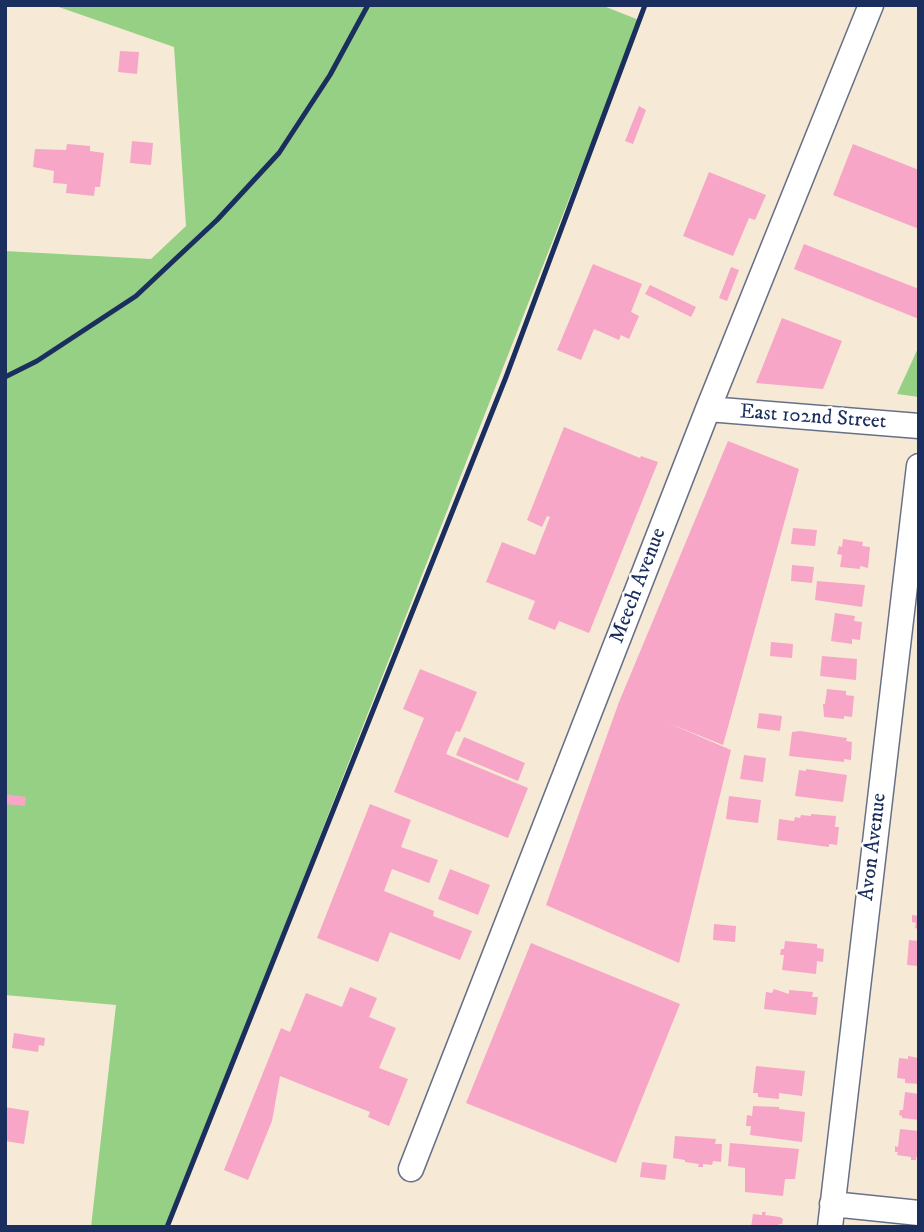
<!DOCTYPE html>
<style>
body{margin:0}
#map{position:relative;width:924px;height:1232px;overflow:hidden;background:#f6ead6;font-family:"IM FELL DW Pica",serif}
canvas{display:block}
.frame{position:absolute;inset:0;border:7px solid #1b2f5e;pointer-events:none}
</style>
<div id="map">
<canvas width="924" height="1232"></canvas>
<div class="frame"></div>
</div>
<script>
const context = document.querySelector('canvas').getContext('2d');
context.lineJoin = 'round';
function paint(path, color) { context.fillStyle = color; context.fill(path, 'evenodd'); }
const poly = rows => new Path2D(rows.map(r => 'M' + r).join(''));
function strokePath(path, color, width, dash) { context.strokeStyle = color; context.lineWidth = width; context.lineCap = dash ? 'butt' : 'round'; context.setLineDash(dash || []); context.stroke(path); }
function label(font, color, halo, rows, align = 'center') {
  context.font = font + ' "IM FELL DW Pica",serif'; context.lineWidth = 5; context.setLineDash([]); context.textBaseline = 'middle'; context.strokeStyle = halo; context.fillStyle = color; for (const [text, x, y, turn = 0] of rows) {
    context.save(); context.translate(x, y); context.rotate((+turn || 0) * Math.PI / 180); context.textAlign = isNaN(turn) ? turn : align; if (halo) context.strokeText(text, 0, 0); context.fillText(text, 0, 0); context.restore();
  }
}
paint(poly([
 [53,5,601,5,639,20,167,1227,91,1227,116,1005,5,995,5,251,151,259,186,226,174,47],
 [919,346,919,397,897,394]
]), '#95d084');
paint(poly([
 [120,51,139,52,137,74,118,72],
 [639,106,646,110,633,144,625,141],
 [132,141,153,143,151,165,130,163],
 [67,144,90,146,90,151,104,153,100,187,95,187,94,196,66,193,67,184,53,183,54,171,33,167,35,149,66,150],
 [853,144,919,170,919,229,833,195],
 [709,172,766,195,755,220,749,218,733,256,683,236],
 [804,244,919,289,919,319,794,269],
 [593,264,642,284,631,312,639,316,629,339,621,335,619,340,594,329,581,360,557,350],
 [731,267,739,270,727,301,719,298],
 [650,285,696,307,691,317,645,294],
 [782,318,842,341,823,389,756,383],
 [564,427,640,458,641,456,658,462,589,633,559,621,555,630,528,619,535,601,486,582,502,542,535,555,550,517,547,516,542,527,527,520],
 [728,441,799,469,723,745,668,723,731,750,679,963,546,905,619,702],
 [793,528,817,530,815,546,791,544],
 [843,539,863,542,862,546,870,547,868,568,860,566,860,569,840,567,842,555,837,554,839,546,842,547],
 [792,565,814,567,812,583,791,581],
 [817,581,865,585,862,607,815,600],
 [835,613,855,616,854,621,862,622,860,640,852,639,852,644,831,641],
 [771,642,793,644,792,658,770,656],
 [822,656,857,659,856,680,820,676],
 [420,669,477,692,460,732,456,731,446,754,528,788,508,838,394,792,424,718,403,709],
 [827,689,846,691,846,695,854,696,852,717,844,716,844,719,824,717,823,704,825,704],
 [759,713,782,716,780,731,757,728],
 [800,731,847,738,846,741,852,742,851,760,844,759,844,762,789,756,792,732],
 [464,737,525,763,518,781,456,755],
 [744,755,766,758,763,782,740,779],
 [806,769,847,775,843,802,795,796,799,770,806,771],
 [5,794,26,797,25,806,5,804],
 [729,796,761,800,758,823,726,819],
 [370,804,411,820,401,847,438,860,429,883,392,869,384,891,434,911,433,916,472,931,460,960,390,932,378,962,317,938],
 [811,814,836,816,835,827,839,827,837,845,829,844,829,847,777,840,779,819,794,821,795,817,800,818,801,815,811,816],
 [450,869,490,885,478,915,438,899],
 [912,915,919,916,919,929,915,928,916,923,912,922],
 [714,924,736,926,735,942,713,940],
 [909,940,919,941,919,966,907,965],
 [785,941,817,944,817,948,824,949,823,962,817,961,816,974,782,970,784,955,780,955,781,949,784,949],
 [531,943,680,1004,616,1163,466,1103],
 [350,987,377,998,369,1017,396,1028,379,1068,408,1079,389,1126,368,1117,370,1112,280,1076,272,1121,248,1180,224,1170,281,1028,290,1032,306,993,342,1007],
 [774,989,789,994,789,990,813,992,812,997,818,997,816,1015,764,1009,766,992,772,993],
 [14,1033,45,1038,44,1046,39,1045,38,1052,12,1048],
 [908,1056,919,1058,919,1084,905,1083,905,1079,897,1078,899,1058,908,1059],
 [756,1066,805,1071,802,1096,779,1093,779,1099,758,1097,758,1093,753,1093],
 [905,1092,919,1094,919,1120,902,1118,902,1116,899,1115,900,1110,903,1110],
 [753,1106,779,1107,779,1109,805,1112,802,1142,750,1135,751,1126,746,1126,747,1115,752,1116],
 [5,1107,29,1111,24,1144,5,1141],
 [900,1129,919,1131,919,1158,916,1157,916,1160,911,1160,911,1157,897,1155,898,1152,895,1152,895,1146,898,1147],
 [675,1136,716,1139,715,1144,722,1144,721,1162,713,1161,712,1165,703,1164,703,1167,698,1167,699,1164,685,1162,685,1160,673,1158],
 [730,1143,799,1149,795,1179,785,1179,783,1196,745,1192,745,1168,728,1166],
 [642,1162,667,1165,665,1180,640,1177],
 [762,1212,766,1212,765,1215,780,1217,783,1219,782,1224,779,1224,778,1227,751,1227,753,1214,762,1215]
]), '#f7a6c8');
const minor = poly([
 [708,409,919,426],
 [411,1169,708,409,871,5],
 [832,1204,919,1213],
 [830,1227,919,466]
]);
strokePath(minor, '#687088', 27);
strokePath(minor, '#fff', 24);
strokePath(poly([
 [5,377,37,361,136,296,217,220,279,153,330,75,368,5],
 [167,1227,506,377,645,5]
]), '#1b2f5e', 5);
label('21px', '#1b2f5e', '#fff', [
 ["East 102nd Street",813,418,4],
 ["Meech Avenue",639,586,-69],
 ["Avon Avenue",874,847,-83]
]);
</script>
